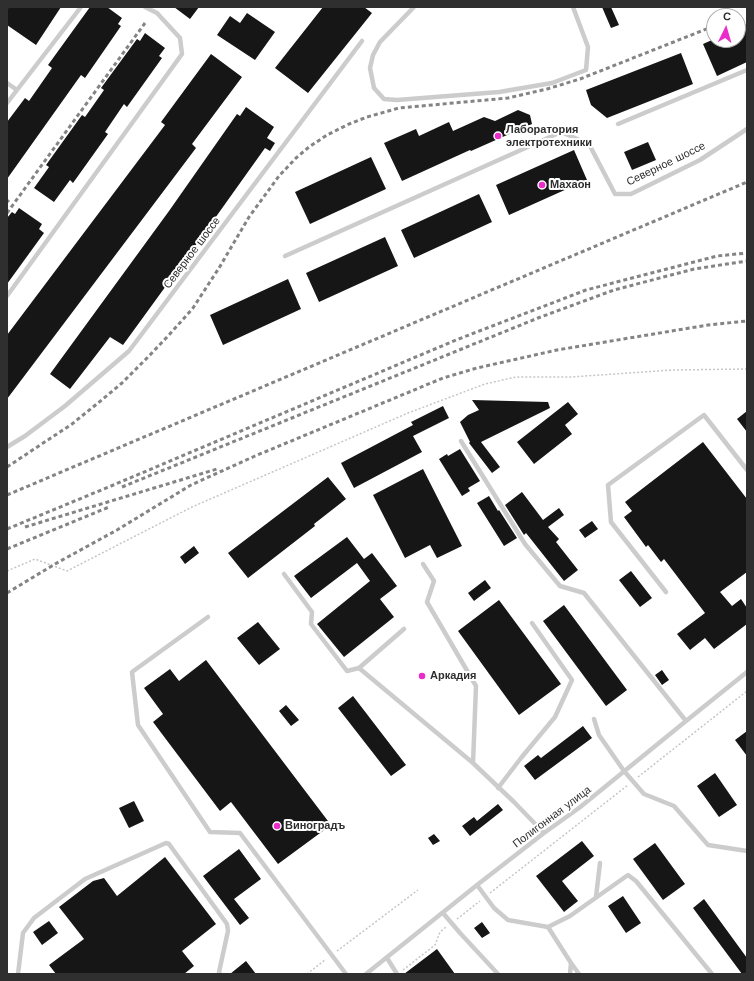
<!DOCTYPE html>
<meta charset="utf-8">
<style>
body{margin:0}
#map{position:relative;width:754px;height:981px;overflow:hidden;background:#fff;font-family:"Work Sans",sans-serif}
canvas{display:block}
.frame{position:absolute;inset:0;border:8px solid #2f2f2f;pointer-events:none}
.north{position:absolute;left:706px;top:8px;width:40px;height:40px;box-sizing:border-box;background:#fff;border:1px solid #acacac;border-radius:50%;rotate:5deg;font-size:11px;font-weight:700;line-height:16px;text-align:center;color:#2f2f2f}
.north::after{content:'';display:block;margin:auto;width:14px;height:18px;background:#ea2dc9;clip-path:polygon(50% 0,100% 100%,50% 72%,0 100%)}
</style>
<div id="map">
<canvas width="754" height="981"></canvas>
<div class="frame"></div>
<div class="north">С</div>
</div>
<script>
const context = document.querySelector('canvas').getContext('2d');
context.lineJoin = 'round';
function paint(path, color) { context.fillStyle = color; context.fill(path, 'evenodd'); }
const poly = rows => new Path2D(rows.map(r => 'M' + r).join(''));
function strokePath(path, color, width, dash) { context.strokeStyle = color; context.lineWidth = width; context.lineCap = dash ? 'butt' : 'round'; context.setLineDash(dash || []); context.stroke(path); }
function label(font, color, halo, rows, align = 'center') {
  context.font = font + ' "Work Sans",sans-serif'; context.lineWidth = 4; context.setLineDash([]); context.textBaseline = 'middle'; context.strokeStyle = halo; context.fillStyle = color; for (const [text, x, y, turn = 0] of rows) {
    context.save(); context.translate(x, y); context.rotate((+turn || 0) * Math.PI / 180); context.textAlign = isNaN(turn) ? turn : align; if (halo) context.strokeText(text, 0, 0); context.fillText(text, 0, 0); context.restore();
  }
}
paint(poly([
 [9,7,61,7,36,45,7,25,7,10],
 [90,7,107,7,122,18,118,24,121,26,85,78,81,75,7,179,7,122,25,98,29,101,52,68,48,65],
 [174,7,199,7,190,19],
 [323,7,364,7,372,13,308,93,275,68],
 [602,7,611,7,619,25,611,28],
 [247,13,275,32,255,60,217,35,230,16,240,23],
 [747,24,747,62,717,76,703,44,712,40,738,40,738,28],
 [145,33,165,48,159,56,162,58,127,107,124,104,105,132,108,134,73,183,70,180,54,202,34,188,49,167,46,165,82,115,85,117,104,90,101,88,137,39,140,41],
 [681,53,693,84,607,118,591,105,586,90],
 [211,54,242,77,192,144,196,148,7,399,7,335,165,125,161,122],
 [246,107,274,127,267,138,275,143,270,151,265,148,203,235,123,345,110,337,70,389,50,374,169,211,237,114,240,116],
 [518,110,530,115,532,124,471,151,470,150,402,181,384,143,416,129,419,136,449,122,453,131,484,117,495,121],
 [648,142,656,160,632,170,624,152],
 [574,150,587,180,509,215,496,185],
 [371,157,386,189,310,224,295,192],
 [479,194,492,222,414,258,401,230],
 [19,208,42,224,39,229,44,233,7,284,7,218,12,212,15,214],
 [385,237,398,266,319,302,306,273],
 [288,279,301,309,223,345,210,315],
 [472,400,548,402,550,408,481,442,500,467,492,473,469,443,470,442,460,422,468,415,479,410],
 [568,402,578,414,565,425,572,434,534,464,517,442],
 [443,406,449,418,413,436,422,452,354,488,341,463,413,425,411,422],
 [747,411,747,432,737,419],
 [703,442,747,499,747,572,720,592,732,606,741,599,747,608,747,624,714,649,705,638,690,650,677,634,705,613,664,559,661,562,648,545,646,547,624,517,632,511,625,502],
 [460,449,480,481,468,488,470,491,462,496,439,459,447,454,448,456],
 [423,469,462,546,437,558,430,545,405,558,373,495],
 [328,477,346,499,314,524,315,526,248,578,228,553],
 [522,492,543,520,559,508,564,515,548,527,559,539,556,542,578,570,564,581,526,533,524,535,505,505],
 [489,496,498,511,499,510,517,538,504,546,477,503],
 [592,521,598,529,585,538,579,530],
 [347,537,364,559,372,553,397,586,380,599,394,617,344,657,317,624,370,581,357,563,311,598,294,576],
 [194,546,199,553,185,564,180,557],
 [631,571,652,598,640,607,619,580],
 [485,580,491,588,474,601,468,593],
 [499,600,561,684,519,715,458,631],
 [564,605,627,690,606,706,543,621],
 [258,622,280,649,259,665,237,638],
 [206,660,331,825,278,864,231,802,220,811,153,722,163,714,144,688,170,669,179,681],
 [662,670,669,680,662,685,655,675],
 [353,696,406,765,391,776,338,708],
 [286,705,299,720,291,726,279,711],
 [583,726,592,738,535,780,524,766,538,755,541,758],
 [747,731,747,756,735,740],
 [715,773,737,805,719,817,697,786],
 [134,801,144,821,129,828,119,808],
 [498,804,503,810,470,836,462,826,474,817,477,821],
 [434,834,440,841,433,845,428,838],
 [582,841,594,856,562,881,578,901,564,912,536,876],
 [655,843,685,884,663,900,633,859],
 [239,849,261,879,234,899,249,918,240,925,203,876],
 [165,857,216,924,182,951,194,966,184,974,56,974,49,965,84,939,59,907,93,881,104,878,117,896],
 [623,896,641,923,626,933,608,906],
 [704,899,747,958,747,972,744,974,742,974,693,908],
 [49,921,58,933,42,945,33,932],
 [482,922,490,933,482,938,474,928],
 [437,949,455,974,404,974],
 [246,961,256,974,230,974]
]), '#161616');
strokePath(poly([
 [7,571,35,559,67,571,192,507,408,413,485,384,516,377,571,377,672,370,747,369],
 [638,777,747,691],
 [490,893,628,785],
 [457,919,480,901],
 [337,951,418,890],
 [403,970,435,945,440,932,446,927],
 [307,974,326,959]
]), '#c6c6c6', 1.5, [2, 2]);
strokePath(poly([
 [414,7,380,42,373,55,370,68,374,88,384,99,397,100,499,92,552,83,586,70,588,47,573,7],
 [7,83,17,90],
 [7,103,81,7],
 [618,124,747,70],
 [285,256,561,132,589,144,615,194,631,194,700,160,747,129],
 [7,296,182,54,180,38,157,13,145,7],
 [461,441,525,544,560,586,584,593,686,721],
 [7,447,25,436,65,406,129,351,362,41],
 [423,564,434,581,427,602,476,686,473,763],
 [284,574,312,612,311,624,347,671,359,668,473,763,514,802,544,833],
 [666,592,611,522,608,485,704,415,747,470],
 [208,617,132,672,138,725,210,832,240,833,346,974],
 [359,668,404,629],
 [594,719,599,735,624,771,644,794,674,806,708,845,747,851],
 [498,788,521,758,555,717,572,680,532,623],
 [477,885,494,908,508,920,509,920],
 [596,897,600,863],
 [443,913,460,933,498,974],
 [508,920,548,927,570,916,628,875,636,881,712,974],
 [546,927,548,927,571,963,570,974],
 [387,958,397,974],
 [571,963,579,974],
 [18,974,23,933,34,918,85,879,166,843,169,844,227,924,228,931,219,972,220,974],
 [366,974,477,885,544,833,579,808,686,721,747,672]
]), '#ccc', 4.5);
strokePath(poly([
 [7,202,9,200],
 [7,213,145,23],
 [7,467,72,424,98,403,122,383,148,357,169,335,193,308,219,268,249,217,279,176,296,158,309,147,327,135,349,124,367,117,399,108,508,98,547,89,580,79,714,26],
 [122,487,538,318,614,290,694,269,747,261],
 [7,495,747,182],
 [25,527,217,469],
 [7,529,111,486,456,340,586,290,717,256,747,253],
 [7,549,109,507],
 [7,593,55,564,117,530,191,485,255,456,443,378,477,368,557,350,708,325,747,321]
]), '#848484', 3, [4, 3]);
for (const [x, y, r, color] of [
 [498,136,4,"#ea2dc9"],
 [542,185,4,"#ea2dc9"],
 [422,676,4,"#ea2dc9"],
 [277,826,4,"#ea2dc9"]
]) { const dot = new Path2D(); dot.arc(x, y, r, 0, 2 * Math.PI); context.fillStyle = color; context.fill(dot); strokePath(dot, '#fff', 1.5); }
label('bold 11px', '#2f2f2f', '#fff', [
 ["Лаборатория",506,130],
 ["электротехники",506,143],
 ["Махаон",550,185],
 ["Аркадия",430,676],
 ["Виноградъ",285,826]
], 'left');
label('11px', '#2f2f2f', '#fff', [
 ["Северное шоссе",666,164,-26],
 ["Северное шоссе",192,253,-53],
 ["Полигонная улица",552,817,-37]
]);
</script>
